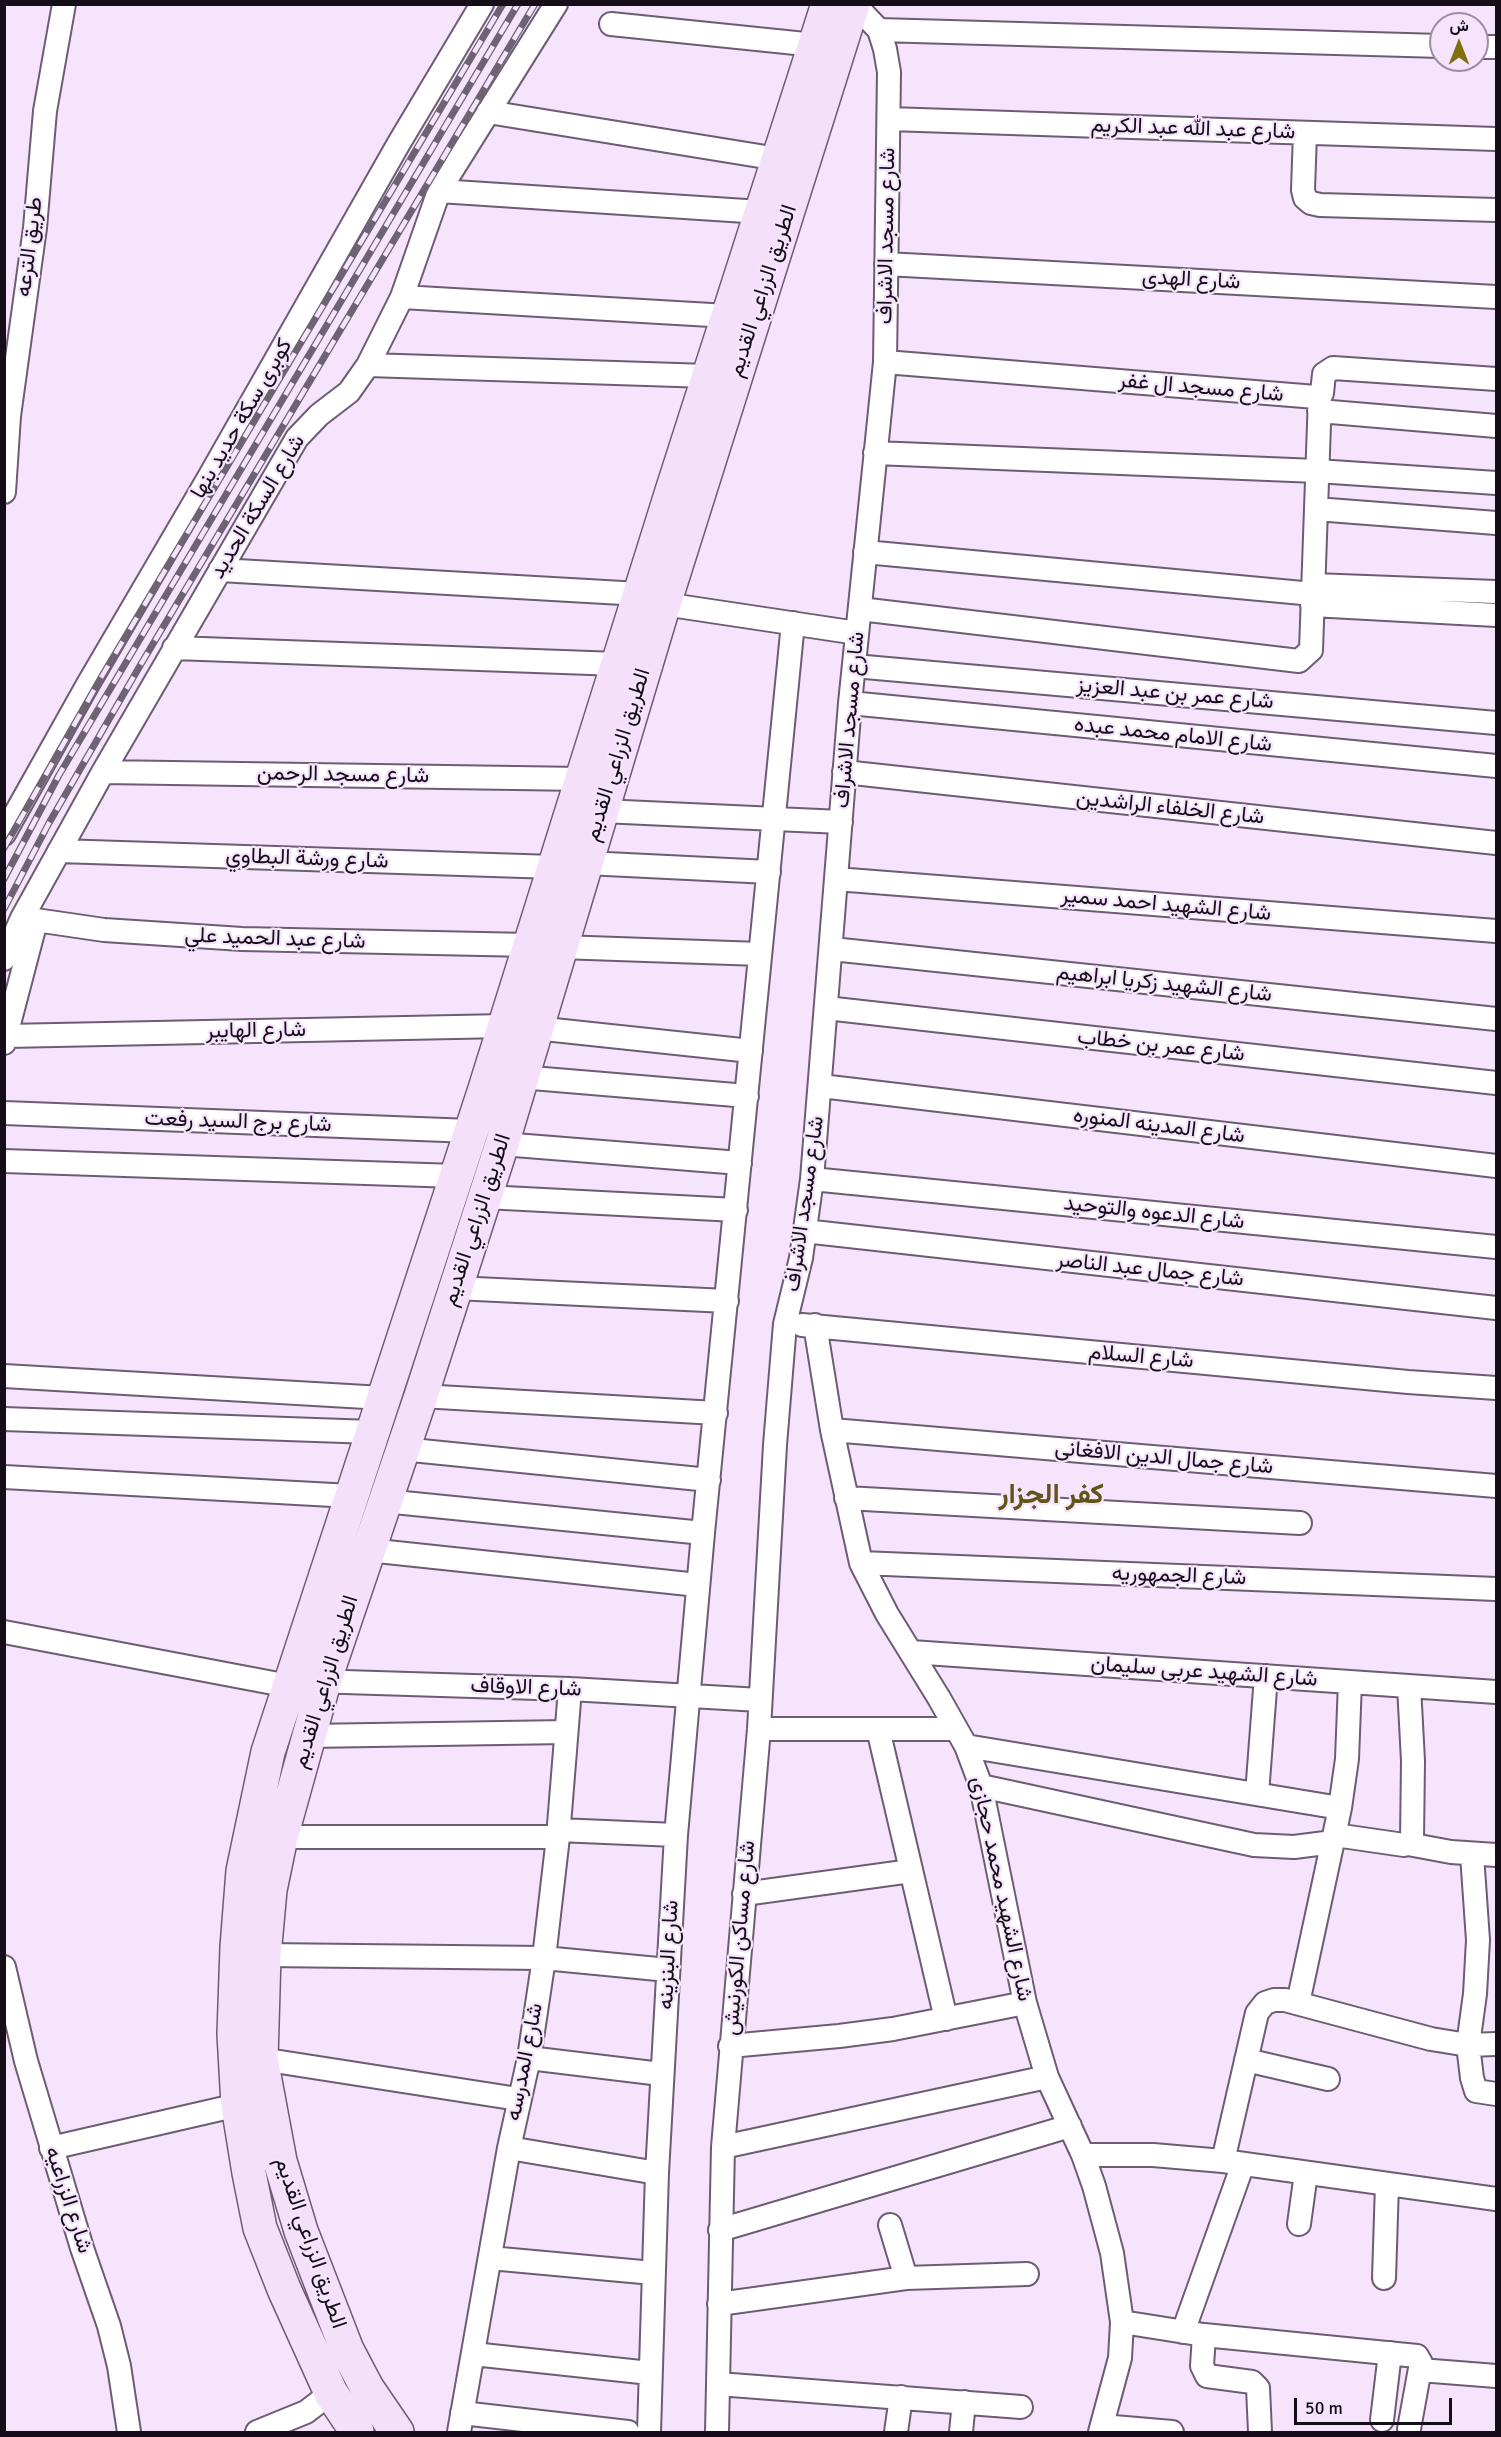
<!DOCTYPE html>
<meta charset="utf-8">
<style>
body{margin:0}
#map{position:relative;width:1501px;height:2437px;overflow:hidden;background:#f5e4fc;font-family:Signika,Vazirmatn,sans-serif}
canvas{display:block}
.frame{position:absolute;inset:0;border:6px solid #150e18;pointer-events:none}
.north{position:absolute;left:1429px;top:12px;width:60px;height:60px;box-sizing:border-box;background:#f5e4fc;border:2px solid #9b8ea1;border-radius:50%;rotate:0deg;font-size:16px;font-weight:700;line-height:24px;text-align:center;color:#150e18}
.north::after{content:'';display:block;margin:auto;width:21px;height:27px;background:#816f0d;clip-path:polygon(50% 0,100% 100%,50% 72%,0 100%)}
.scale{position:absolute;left:1294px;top:2398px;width:158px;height:27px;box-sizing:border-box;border:3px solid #150e18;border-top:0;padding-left:8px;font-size:18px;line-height:21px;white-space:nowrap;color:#150e18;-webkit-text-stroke:4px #f5e4fc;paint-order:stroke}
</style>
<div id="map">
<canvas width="1501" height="2437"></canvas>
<div class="frame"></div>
<div class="north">ش</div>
<div class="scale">50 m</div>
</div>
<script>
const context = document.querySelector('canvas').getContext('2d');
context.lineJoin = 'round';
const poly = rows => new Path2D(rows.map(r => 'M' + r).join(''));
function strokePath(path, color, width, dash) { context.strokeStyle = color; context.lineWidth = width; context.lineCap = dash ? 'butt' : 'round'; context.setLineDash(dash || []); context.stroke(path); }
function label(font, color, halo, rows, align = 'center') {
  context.font = font + ' Signika,Vazirmatn,sans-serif'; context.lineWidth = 4.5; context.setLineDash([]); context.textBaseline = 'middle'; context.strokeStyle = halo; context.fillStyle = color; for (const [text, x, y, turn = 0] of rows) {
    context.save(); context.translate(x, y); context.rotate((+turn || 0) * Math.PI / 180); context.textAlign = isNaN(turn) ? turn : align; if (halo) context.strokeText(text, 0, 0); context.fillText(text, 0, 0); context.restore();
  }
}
const street = poly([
 [611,24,815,45],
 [879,30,1441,46],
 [1477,47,1496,47],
 [488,112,778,159],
 [889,119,1496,139],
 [1305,133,1303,190,1305,198,1311,203,1320,205,1496,210],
 [439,191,761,212],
 [886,264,1496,297],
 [402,297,728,316],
 [885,362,1316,397,1322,393,1324,374,1333,368,1496,379],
 [368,365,708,376],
 [1319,411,1496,426],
 [875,453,1317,471,1496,483],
 [4,492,9,416,35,228,45,111,64,4],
 [1316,509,1496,523],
 [865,552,1313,594],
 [220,570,640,594],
 [1314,585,1496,592],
 [664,604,857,633],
 [1312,605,1496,615],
 [860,609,1299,661,1311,650,1320,396],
 [174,648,618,664],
 [854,666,1496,723],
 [850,703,1496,766],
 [103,772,583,779],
 [844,772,1496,843],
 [602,811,841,822],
 [4,834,88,684,208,479,399,143,482,4],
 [59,851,554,867],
 [586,863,769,872],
 [836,879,1496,931],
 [22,918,104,930,242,939,530,945],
 [560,947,760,954],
 [832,949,1496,1019],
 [4,959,22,918,103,772,297,438,319,415,349,392,368,365,402,297,439,191,556,4],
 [826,1008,1496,1083],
 [535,1028,751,1051],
 [6,1036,505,1026],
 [4,1043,36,921],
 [520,1077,747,1096],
 [821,1086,1496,1166],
 [4,1113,471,1131],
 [502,1144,740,1163],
 [4,1161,456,1176],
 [812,1179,1496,1247],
 [485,1197,736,1210],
 [804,1231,1496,1308],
 [455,1288,727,1301],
 [802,1325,1408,1382,1496,1388],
 [815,1325,832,1430,861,1563,887,1614,939,1698,966,1746,981,1786,1025,2003,1047,2077,1083,2155,1094,2186,1112,2253,1122,2322,1120,2358,1100,2432],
 [4,1376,383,1398],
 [421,1396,716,1413],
 [4,1419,372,1432],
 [832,1430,1496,1486],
 [402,1449,709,1480],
 [4,1477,351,1496],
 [846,1498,1300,1523],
 [384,1501,703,1533],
 [368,1550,698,1585],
 [861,1563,1496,1589],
 [4,1632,289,1686],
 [911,1652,1496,1692],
 [312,1681,570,1689,760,1700],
 [759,1729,955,1729],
 [878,1729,946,2019],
 [308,1736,566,1732],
 [966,1746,1340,1808],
 [981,1786,1254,1845,1294,1847,1333,1842],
 [1257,1794,1266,1676],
 [558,1830,676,1835],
 [1335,1835,1404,1845,1412,1840,1413,1761,1409,1686],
 [281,1837,558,1837],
 [1408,1844,1451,1852,1496,1855],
 [1472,1855,1478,1940,1475,1994,1468,2045,1472,2078,1476,2091,1496,2094],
 [744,1894,911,1871],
 [264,1955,544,1958,668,1970],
 [4,1967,26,2061,82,2248,109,2326,119,2366,129,2432],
 [1298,2003,1340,1808,1347,1759,1350,1682],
 [730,2046,839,2036,893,2029,1025,2003],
 [529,2058,661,2074],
 [261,2059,518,2099],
 [1246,2060,1328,2079],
 [723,2147,1047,2077],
 [51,2148,238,2105],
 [509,2148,657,2173],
 [1083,2155,1153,2155,1223,2161,1496,2199],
 [1223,2161,1257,2013,1265,2003,1274,2000,1285,2000,1431,2039,1468,2045,1496,2044],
 [1299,2224,1306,2173],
 [890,2225,906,2278],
 [720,2230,1070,2126],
 [490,2258,653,2273],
 [1384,2278,1387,2184],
 [719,2304,906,2278,1027,2274],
 [1122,2322,1204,2335,1417,2356,1421,2363,1409,2429],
 [1183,2332,1243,2164],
 [1204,2335,1202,2366,1207,2376,1252,2382,1258,2388,1260,2432],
 [473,2354,650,2373],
 [1420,2370,1496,2376],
 [718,2384,1021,2407],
 [462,2413,628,2432],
 [1382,2420,1390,2353],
 [1102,2426,1172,2432],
 [257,2432,306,2412,331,2393],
 [459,2432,509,2148,529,2058,544,1958,558,1837,570,1689],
 [649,2432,657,2173,676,1835,703,1533,793,623],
 [717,2432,723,2147,759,1729,775,1445,785,1324,801,1258,812,1179,850,703,885,362,889,72,885,49,879,30,854,4],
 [896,2432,901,2397],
 [961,2432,964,2402]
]);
const secondary = poly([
 [357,2432,331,2393,284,2289,260,2228,249,2173,238,2105,234,2034,237,1947,243,1871,268,1752,484,1092,672,491,828,4],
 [397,2432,367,2388,347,2350,301,2231,280,2161,261,2059,264,1955,270,1890,281,1837,324,1682,421,1396,502,1144,664,604,853,4]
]);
strokePath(street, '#6e5b74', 26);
strokePath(secondary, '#6e5b74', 36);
strokePath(street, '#fff', 22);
strokePath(secondary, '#f5e0fc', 33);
const rail = poly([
 [4,848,102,676,503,4],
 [4,879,59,775,518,4],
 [4,909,49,823,141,664,535,4]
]);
strokePath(rail, '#6e6372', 7);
strokePath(rail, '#f5e4fc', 4.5, [14]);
label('22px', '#150e18', '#f5e4fc', [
 ["شارع عبد الله عبد الكريم",1193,129,2],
 ["شارع مسجد الاشراف",887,236,-89],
 ["طريق الترعه",30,247,-83],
 ["شارع الهدى",1191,280,3],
 ["الطريق الزراعي القديم",763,291,-72],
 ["شارع مسجد ال غفر",1201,388,5],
 ["كوبرى سكة حديد بنها",242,419,-60],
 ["شارع السكة الحديد",258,507,-59],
 ["شارع عمر بن عبد العزيز",1175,694,5],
 ["شارع مسجد الاشراف",850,720,-85],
 ["شارع الامام محمد عبده",1173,735,6],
 ["الطريق الزراعي القديم",618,755,-73],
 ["شارع مسجد الرحمن",343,775,1],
 ["شارع الخلفاء الراشدين",1170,808,6],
 ["شارع ورشة البطاوي",307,859,2],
 ["شارع الشهيد احمد سمير",1166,905,5],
 ["شارع عبد الحميد علي",275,939,2],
 ["شارع الشهيد زكريا ابراهيم",1164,984,6],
 ["شارع الهايبر",256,1031,-1],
 ["شارع عمر بن خطاب",1161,1046,6],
 ["شارع برج السيد رفعت",238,1122,2],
 ["شارع المدينه المنوره",1159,1126,7],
 ["شارع مسجد الاشراف",805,1204,-82],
 ["شارع الدعوه والتوحيد",1154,1213,6],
 ["الطريق الزراعي القديم",477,1220,-72],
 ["شارع جمال عبد الناصر",1150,1270,6],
 ["شارع السلام",1141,1357,5],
 ["شارع جمال الدين الافغانى",1164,1458,5],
 ["شارع الجمهوريه",1179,1576,2],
 ["شارع الشهيد عربى سليمان",1204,1672,4],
 ["الطريق الزراعي القديم",326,1682,-73],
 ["شارع الاوقاف",526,1688,2],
 ["شارع الشهيد محمد حجازى",1001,1889,78],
 ["شارع مساكن الكورنيش",740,1938,-85],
 ["شارع البنزينه",669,1955,-87],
 ["شارع المدرسه",525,2062,-79],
 ["شارع الزراعيه",68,2200,72],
 ["الطريق الزراعي القديم",310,2243,71]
]);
label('bold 28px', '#615418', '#f5e4fc', [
 ["كفر الجزار",1051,1496]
]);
</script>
